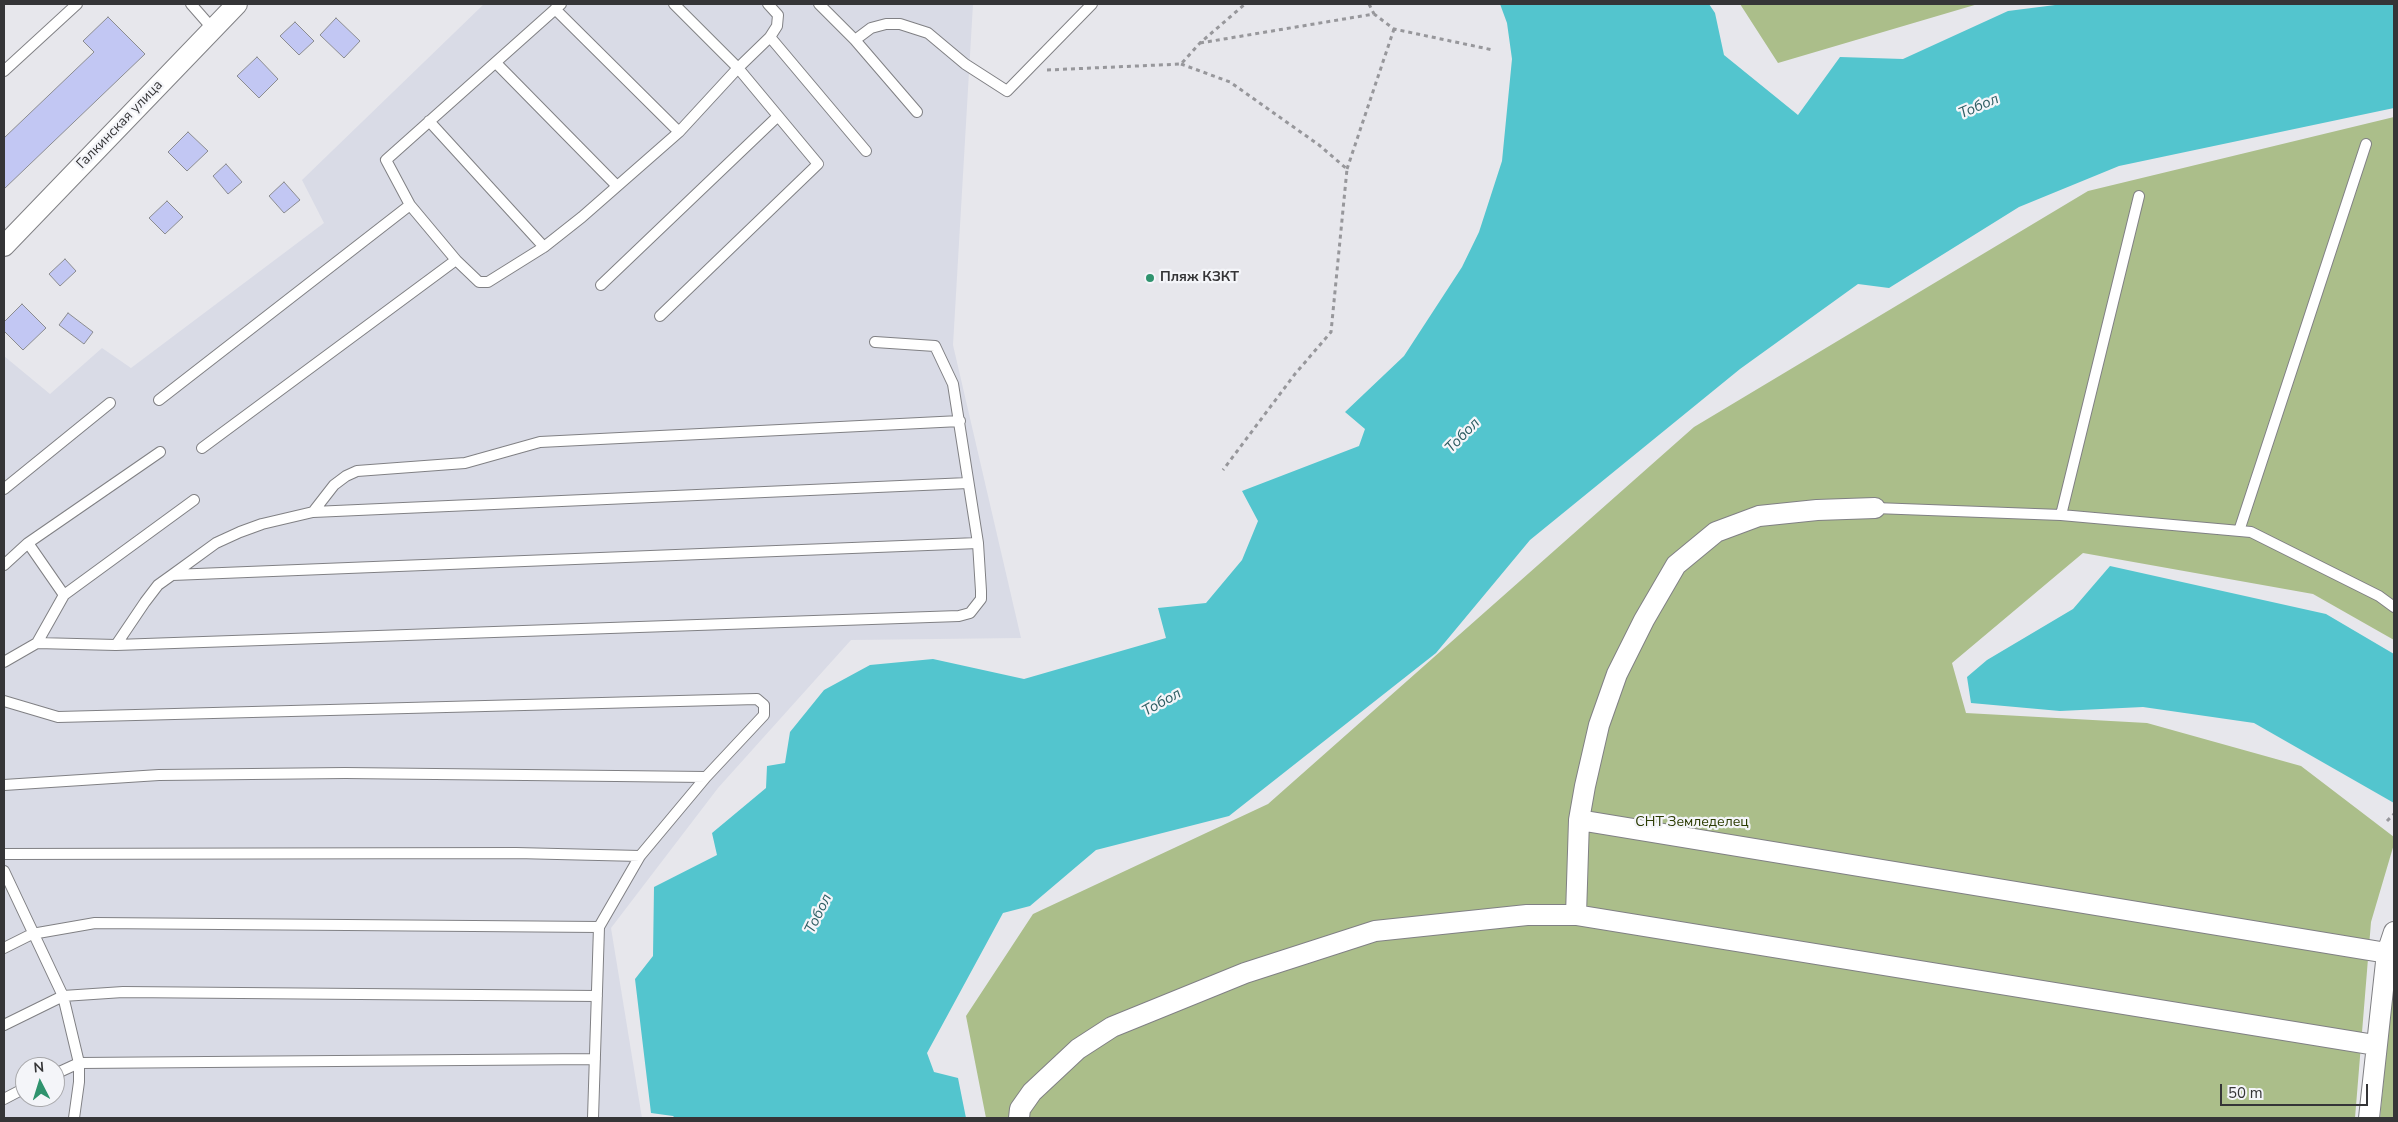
<!DOCTYPE html>
<meta charset="utf-8">
<style>
body{margin:0}
#map{position:relative;width:2398px;height:1122px;overflow:hidden;background:#e7e7ec;font-family:"Nunito Sans",sans-serif}
canvas{display:block}
.frame{position:absolute;inset:0;border:5px solid #353537;pointer-events:none}
.north{position:absolute;left:15px;top:1057px;width:50px;height:50px;box-sizing:border-box;background:#f4f5f9;border:1px solid #a8a8ab;border-radius:50%;rotate:355deg;font-size:14px;font-weight:700;line-height:20px;text-align:center;color:#353537}
.north::after{content:'';display:block;margin:auto;width:18px;height:22px;background:#2f936e;clip-path:polygon(50% 0,100% 100%,50% 72%,0 100%)}
.scale{position:absolute;left:2220px;top:1084px;width:148px;height:22px;box-sizing:border-box;border:2px solid #353537;border-top:0;padding-left:6px;font-size:15px;line-height:18px;white-space:nowrap;color:#353537;-webkit-text-stroke:4px #f4f5f9;paint-order:stroke}
</style>
<div id="map">
<canvas width="2398" height="1122"></canvas>
<div class="frame"></div>
<div class="north">N</div>
<div class="scale">50 m</div>
</div>
<script>
const context = document.querySelector('canvas').getContext('2d');
context.lineJoin = 'round';
function paint(path, color) { context.fillStyle = color; context.fill(path, 'evenodd'); }
const poly = rows => new Path2D(rows.map(r => 'M' + r).join(''));
function strokePath(path, color, width, dash) { context.strokeStyle = color; context.lineWidth = width; context.lineCap = dash ? 'butt' : 'round'; context.setLineDash(dash || []); context.stroke(path); }
function label(font, color, halo, rows, align = 'center') {
  context.font = font + ' "Nunito Sans",sans-serif'; context.lineWidth = 4.5; context.setLineDash([]); context.textBaseline = 'middle'; context.strokeStyle = halo; context.fillStyle = color; for (const [text, x, y, turn = 0] of rows) {
    context.save(); context.translate(x, y); context.rotate((+turn || 0) * Math.PI / 180); context.textAlign = isNaN(turn) ? turn : align; if (halo) context.strokeText(text, 0, 0); context.fillText(text, 0, 0); context.restore();
  }
}
paint(poly([
 [484,4,973,4,953,345,1021,638,851,640,718,788,611,928,642,1118,4,1118,4,356,50,394,102,348,131,368,324,223,302,180],
 [25,1067,55,1067,55,1097,25,1097]
]), '#d9dbe6');
paint(poly([
 [1740,4,1978,4,1778,63],
 [2394,117,2394,640,2313,594,2083,553,1952,663,1966,713,2147,723,2301,766,2394,837,2394,844,2371,922,2355,1118,986,1118,966,1016,1033,914,1268,804,1694,427,2088,191],
 [2394,971,2394,1118,2380,1118]
]), '#abbe8a');
paint(poly([
 [1500,4,1709,4,1715,13,1724,55,1798,115,1840,57,1903,59,2008,11,2063,4,2394,4,2394,108,2119,166,2019,207,1889,288,1858,284,1740,369,1530,540,1436,653,1229,816,1096,850,1030,906,1003,913,927,1053,934,1072,958,1078,966,1118,675,1118,673,1116,651,1113,635,979,653,956,654,887,717,855,712,833,766,788,767,766,785,763,790,732,824,690,870,665,933,659,1024,679,1166,638,1158,608,1206,603,1242,560,1258,521,1242,491,1359,446,1365,429,1345,412,1404,356,1462,267,1479,232,1502,161,1512,59,1507,23],
 [2110,566,2326,614,2394,654,2394,803,2254,723,2143,707,2060,711,1971,703,1967,677,1987,660,2073,609]
]), '#53c5ce');
const building = poly([
 [108,17,145,54,4,189,4,138,94,52,83,41,108,17],
 [336,18,360,41,344,58,320,35,336,18],
 [295,22,314,41,299,55,280,36,295,22],
 [257,57,278,79,259,98,237,76,257,57],
 [188,132,208,151,187,171,168,152,188,132],
 [226,164,242,182,228,194,213,176,226,164],
 [284,182,300,200,284,213,269,196,284,182],
 [167,201,183,217,165,234,149,218,167,201],
 [65,259,76,271,60,286,49,274,65,259],
 [22,304,46,328,23,350,4,331,4,322,22,304],
 [68,313,93,332,84,344,59,325,68,313]
]);
paint(building, '#c2c7f3');
strokePath(building, '#8b8c90', 1);
const lane = poly([
 [191,4,212,28],
 [819,4,855,40,917,112],
 [555,9,679,132],
 [770,37,866,151],
 [855,40,871,28,886,24,900,24,928,33,965,64,1007,91,1092,4],
 [496,63,617,186],
 [4,71,77,4],
 [429,121,544,247],
 [456,260,479,282,488,282,544,247,582,217,679,132,738,68,770,37,777,26,778,15,768,4],
 [601,285,777,117],
 [660,316,818,164,738,68,674,4],
 [159,400,410,205,386,160,561,4],
 [202,448,456,260,410,205],
 [4,489,110,403],
 [1875,508,2061,515,2251,532,2379,596,2394,607],
 [313,512,968,483],
 [2061,515,2139,196],
 [2239,531,2366,144],
 [28,543,64,595],
 [4,565,28,543,160,452],
 [172,575,978,543],
 [37,643,116,645,959,616,970,613,981,599,981,591,978,543,953,384,935,346,875,342],
 [116,645,145,602,158,585,172,575,216,543,240,532,262,524,313,512,334,485,346,476,357,471,465,463,540,442,960,421],
 [4,662,37,643,64,595,194,500],
 [4,701,58,717,757,699,764,705,764,715,706,777,640,856,599,927,593,1118],
 [4,785,159,775,345,773,706,777],
 [4,854,516,853,640,856],
 [4,871,63,996,79,1063,79,1082,74,1118],
 [4,948,32,934,95,923,599,927],
 [4,1025,63,996,123,992,597,996],
 [55,1074,79,1063,595,1059],
 [4,1099,25,1088]
]);
const street = poly([
 [4,246,237,4],
 [1579,820,2387,953],
 [1576,915,1579,820,1585,786,1599,725,1617,674,1644,620,1676,565,1716,532,1759,516,1817,510,1875,508],
 [1019,1118,1020,1109,1032,1092,1078,1049,1112,1027,1245,973,1375,931,1527,915,1576,915,2375,1045],
 [2369,1118,2387,953,2394,932]
]);
strokePath(lane, '#808084', 12);
strokePath(street, '#808084', 22);
strokePath(poly([
 [1369,4,1374,14],
 [1200,43,1374,14,1394,29,1493,50],
 [1181,64,1230,82,1319,145,1347,169,1331,332,1295,374,1223,470],
 [1047,70,1181,64,1200,43,1245,4],
 [1347,169,1394,29],
 [2387,821,2394,814]
]), '#97979b', 3, [4, 4]);
strokePath(lane, '#fff', 10);
strokePath(street, '#fff', 20);
for (const [x, y, r, color] of [
 [1150,278,5,"#2f936e"]
]) { const dot = new Path2D(); dot.arc(x, y, r, 0, 2 * Math.PI); context.fillStyle = color; context.fill(dot); strokePath(dot, '#f4f5f9', 2); }
label('14px', '#353537', '#f4f5f9', [
 ["Галкинская улица",120,125,-46]
]);
label('bold 14px', '#353537', '#f4f5f9', [
 ["Пляж КЗКТ",1160,278]
], 'left');
label('14px', '#2b3b02', '#f4f5f9', [
 ["СНТ Земледелец",1692,823]
]);
label('italic 15px', '#2e5e63', '#f4f5f9', [
 ["Тобол",1979,107,-23],
 ["Тобол",1463,436,-46],
 ["Тобол",1162,703,-29],
 ["Тобол",819,914,-64]
]);
</script>
